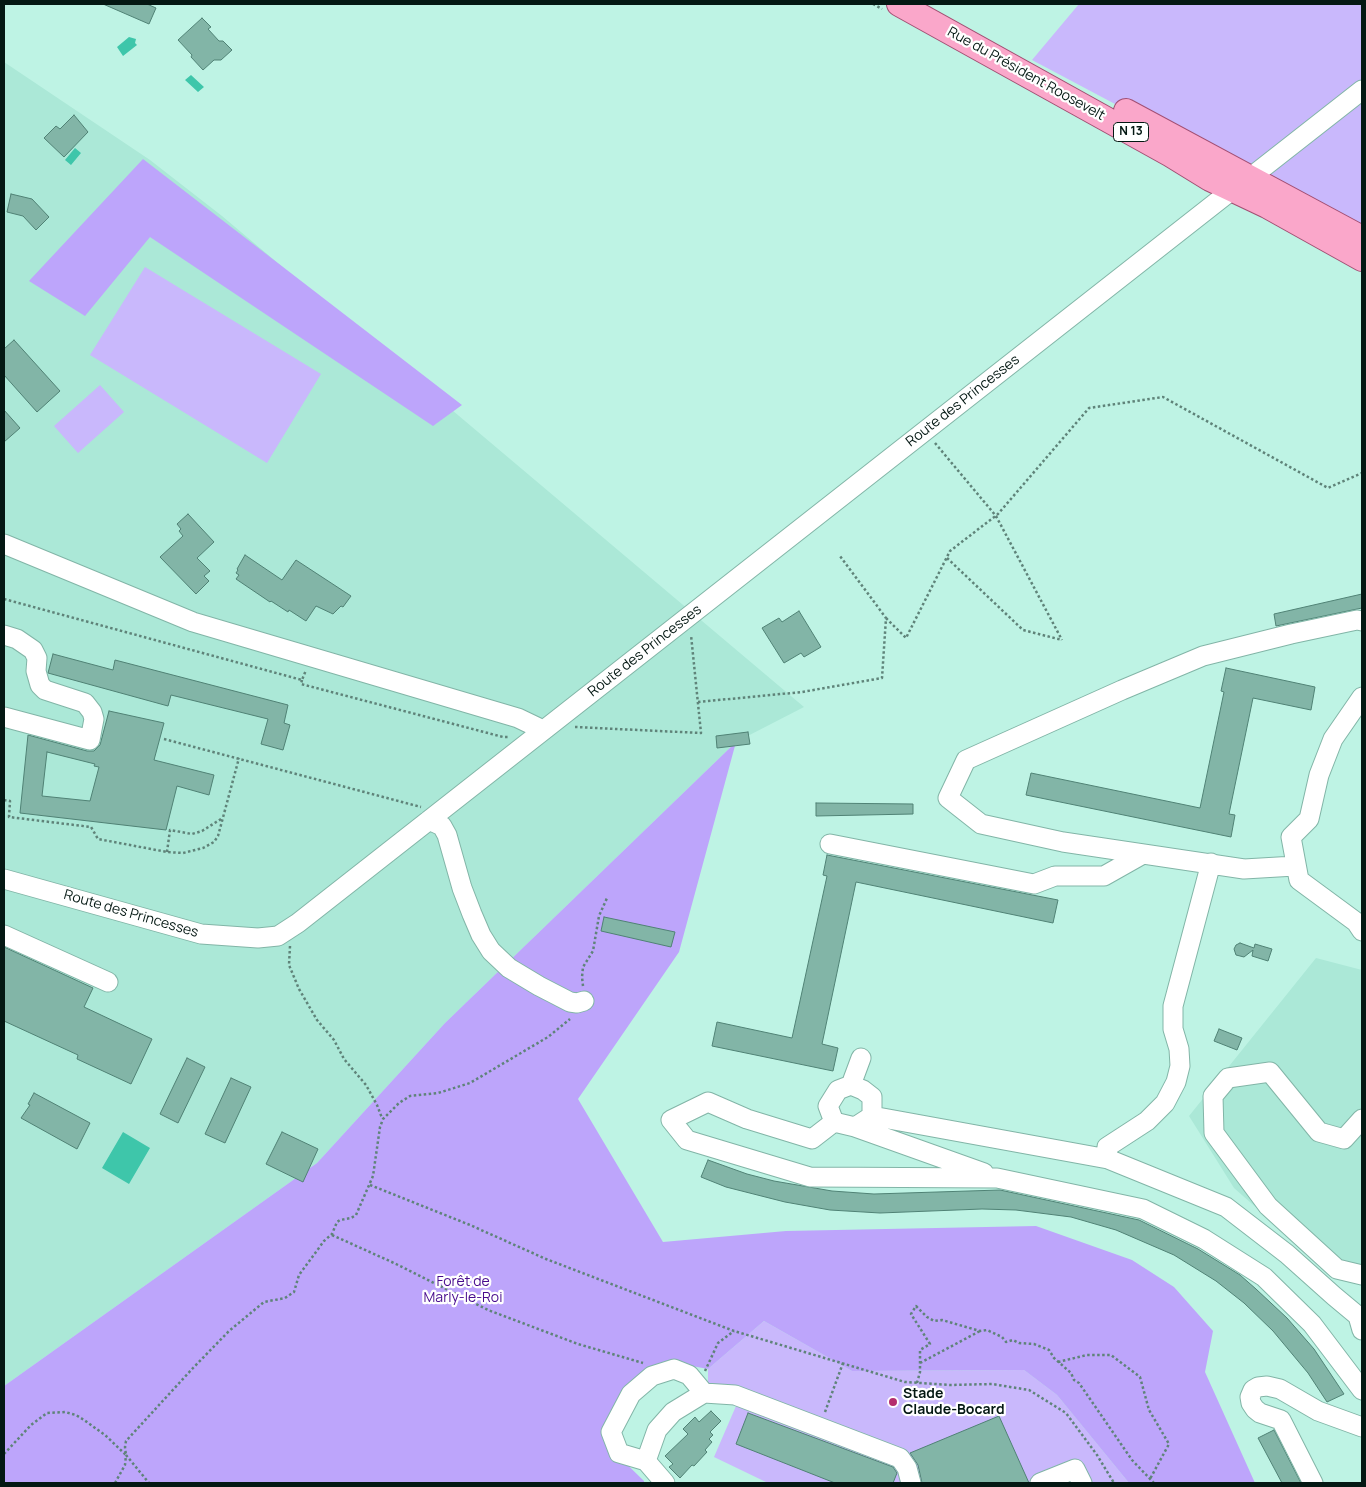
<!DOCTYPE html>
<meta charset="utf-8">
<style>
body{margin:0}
#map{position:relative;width:1366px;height:1487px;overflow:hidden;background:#bef3e4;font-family:Manrope,sans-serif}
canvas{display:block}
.frame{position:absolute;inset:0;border:5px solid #041813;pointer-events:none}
</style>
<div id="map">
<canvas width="1366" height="1487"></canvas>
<div class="frame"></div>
</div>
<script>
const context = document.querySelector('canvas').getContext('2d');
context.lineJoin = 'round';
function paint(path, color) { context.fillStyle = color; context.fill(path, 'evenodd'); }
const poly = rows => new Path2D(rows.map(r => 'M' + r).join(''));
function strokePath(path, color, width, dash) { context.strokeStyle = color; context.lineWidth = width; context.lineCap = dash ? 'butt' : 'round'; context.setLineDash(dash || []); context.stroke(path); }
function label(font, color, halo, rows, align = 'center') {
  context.font = font + ' Manrope,sans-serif'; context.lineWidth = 4.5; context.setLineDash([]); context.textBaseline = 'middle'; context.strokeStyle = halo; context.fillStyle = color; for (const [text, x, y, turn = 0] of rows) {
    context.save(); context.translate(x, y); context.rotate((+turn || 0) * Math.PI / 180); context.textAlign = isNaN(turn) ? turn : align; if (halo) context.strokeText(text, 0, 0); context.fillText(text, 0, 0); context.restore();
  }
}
paint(poly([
 [4,62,150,160,222,216,804,707,736,742,445,1023,317,1163,4,1386],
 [1316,958,1362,970,1362,1282,1337,1279,1234,1188,1189,1116]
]), '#abe8d7');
paint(poly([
 [1079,4,1362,4,1362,235,1032,60],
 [145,267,321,374,267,463,90,355],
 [100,385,124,412,78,453,54,426],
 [764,1321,852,1371,1024,1370,1057,1395,1129,1483,768,1483,714,1457,736,1406,708,1399,708,1369]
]), '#c9b8fc');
paint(poly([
 [143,159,462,405,433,426,150,237,85,316,29,281],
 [736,742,679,952,578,1099,663,1242,786,1231,1036,1226,1132,1260,1174,1287,1213,1331,1205,1372,1255,1483,1129,1483,1057,1395,1024,1370,852,1371,764,1321,708,1369,665,1361,633,1381,604,1442,644,1481,644,1483,4,1483,4,1386,317,1163,445,1023]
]), '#bda5fb');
paint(poly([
 [129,37,136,39,135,43,137,45,123,56,117,47],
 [191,75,204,87,198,92,185,80],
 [75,148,81,153,71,165,65,160],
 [123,1132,150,1148,129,1184,102,1168]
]), '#3ec6aa');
const building = poly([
 [103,4,147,4,156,8,149,24,103,4],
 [202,18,211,27,208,29,219,41,223,41,232,50,221,60,214,60,203,70,191,57,192,55,178,40,202,18],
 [74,115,88,132,64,157,44,138,56,126,60,129,74,115],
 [11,194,32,199,49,217,36,230,23,216,7,212,11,194],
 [14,340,60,391,37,412,4,375,4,349,14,340],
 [4,410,20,428,4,442,4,410],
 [188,514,214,542,197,558,210,571,204,576,209,581,196,594,160,557,183,536,179,531,181,529,177,524,188,514],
 [245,555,282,580,296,560,351,596,343,607,341,606,333,614,316,606,306,621,289,610,288,612,271,601,270,602,236,579,239,575,236,573,238,570,237,569,245,555],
 [1362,594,1362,608,1276,626,1274,614,1362,594],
 [799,611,821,647,804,657,801,653,784,663,762,628,779,618,782,622,799,611],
 [53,654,113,670,115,660,288,705,284,723,290,725,283,750,261,744,268,719,171,695,168,706,48,673,53,654],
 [1226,668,1315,687,1311,710,1253,698,1229,814,1235,815,1231,837,1026,795,1031,773,1200,808,1224,692,1221,691,1226,668],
 [109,711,164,723,154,760,214,775,209,795,177,786,166,830,20,813,28,735,87,751,94,751,100,745,109,711],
 [47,752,95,764,94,766,99,767,90,801,42,796,47,752],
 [748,732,750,744,717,748,716,736,748,732],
 [816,803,913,804,913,814,816,816,816,803],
 [827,855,1058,900,1053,923,856,882,822,1044,838,1048,833,1071,712,1046,717,1022,792,1038,827,876,823,875,827,855],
 [604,917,675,932,671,947,601,931,604,917],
 [1240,943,1254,948,1255,944,1272,949,1268,961,1252,956,1253,950,1244,957,1236,955,1234,949,1236,945,1240,943],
 [4,947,93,988,84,1007,152,1039,131,1084,77,1059,78,1055,4,1021,4,947],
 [1219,1029,1242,1038,1237,1050,1214,1041,1219,1029],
 [187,1058,205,1067,178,1123,160,1114,187,1058],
 [231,1078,251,1087,225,1143,205,1134,231,1078],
 [34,1093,90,1123,77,1149,21,1118,30,1105,28,1104,34,1093],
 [282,1132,318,1149,303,1182,266,1164,282,1132],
 [708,1160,747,1174,774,1181,832,1191,874,1194,1000,1190,1139,1220,1198,1249,1240,1275,1256,1289,1287,1318,1314,1349,1344,1394,1327,1402,1308,1373,1273,1331,1244,1303,1216,1281,1174,1255,1116,1230,1071,1217,1016,1210,982,1209,880,1213,830,1210,785,1202,726,1187,701,1177,708,1160],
 [711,1411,721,1421,710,1432,713,1435,709,1439,712,1442,705,1450,707,1452,694,1466,692,1465,680,1478,669,1467,673,1464,665,1456,688,1434,683,1429,695,1417,699,1422,711,1411],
 [748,1413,893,1467,897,1473,893,1483,835,1483,736,1444,748,1413],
 [999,1416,1029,1483,922,1483,918,1465,910,1453,999,1416],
 [1274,1430,1301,1483,1282,1483,1258,1438,1274,1430]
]);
paint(building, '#82b5a7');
strokePath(building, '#508275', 1);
const minor = poly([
 [1251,177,1362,90],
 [4,544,193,622,518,718,543,730],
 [4,635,17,639,33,650,37,658,36,671,40,685,45,690,85,703,92,712,94,719,90,740,4,717],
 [1362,697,1333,739,1319,775,1309,819,1291,837,1299,880,1356,922,1362,931],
 [429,820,442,826,447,835,462,888,472,914,481,935,491,951,509,968,539,986,570,1002,577,1003,584,1001],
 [830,844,1034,884,1055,876,1104,876,1143,854],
 [1295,866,1244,869,1063,842,981,824,948,798,966,760,1122,690,1203,656,1291,634,1357,620,1362,621],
 [4,879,201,934,258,938,278,936,298,923,1232,190],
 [4,935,108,982],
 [851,1085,863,1090,872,1097,872,1116,855,1127,834,1122,828,1106,838,1090,851,1085,861,1058],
 [872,1116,1108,1159,1226,1207,1287,1254,1334,1296,1358,1316,1362,1330],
 [1362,1119,1344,1139,1319,1132,1270,1072,1228,1078,1213,1096,1214,1133,1268,1206,1337,1269,1362,1275],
 [834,1122,812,1139,747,1119,708,1102,671,1120,687,1140,810,1177,997,1178,1143,1209,1204,1239,1264,1277,1312,1324,1362,1390],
 [855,1127,984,1173],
 [1108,1159,1107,1147,1147,1121,1165,1103,1176,1082,1180,1066,1179,1049,1173,1029,1173,1006,1211,863],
 [646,1461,619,1453,611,1432,631,1394,652,1376,674,1369,689,1375,704,1393],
 [665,1483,646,1461,657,1430,673,1412,704,1393,735,1395,900,1458,907,1468,911,1483],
 [1040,1483,1075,1469,1082,1483],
 [1313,1483,1281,1420,1260,1413,1255,1409,1251,1403,1250,1397,1253,1390,1258,1387,1267,1386,1280,1389,1318,1411,1362,1427]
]);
const major = poly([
 [899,4,1171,155,1210,179,1267,206,1362,259],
 [1126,111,1362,238]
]);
strokePath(minor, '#82b5a7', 21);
strokePath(major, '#a24f73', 26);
strokePath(poly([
 [873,4,882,9],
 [935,443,996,516,1062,640],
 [947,558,1023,630,1062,640],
 [4,599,302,680,306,670],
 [886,618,906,638,950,551,998,514,1089,408,1163,397,1328,488,1362,473],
 [302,680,301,684,503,737,509,737],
 [698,702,802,692,882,678,886,618,840,556],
 [575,727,701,733,691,635],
 [164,739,421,807],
 [4,800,10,801,9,817,91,827,98,839,167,852,183,853,203,848,214,842,218,836,239,758],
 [167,852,170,830,192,834,202,831,221,819],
 [290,946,289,965,299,989,317,1020,334,1040,344,1059,366,1085,377,1105,382,1118],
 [583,986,582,977,583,967,593,951,599,916,607,898],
 [370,1185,470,1225,546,1259,734,1331,905,1382,951,1385,992,1384,1029,1390,1066,1413,1097,1455,1114,1483],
 [332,1235,394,1263,488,1310,578,1344,643,1363],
 [1058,1362,1087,1355,1111,1355,1140,1377,1149,1410,1169,1444,1150,1479],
 [920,1363,980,1331],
 [705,1371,718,1343,734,1331],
 [917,1383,920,1372,920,1350,930,1344,911,1314,916,1306,927,1317,934,1321,942,1320,980,1331,987,1330,1002,1337,1006,1342,1013,1340,1019,1343,1034,1344,1049,1350,1054,1358,1071,1373,1074,1380,1079,1383,1132,1460,1154,1483],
 [825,1412,843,1363],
 [4,1454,31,1425,47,1413,65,1412,76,1415,84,1420,105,1435,126,1455,125,1447,126,1441,193,1368,229,1331,264,1302,285,1298,294,1292,299,1275,324,1241,332,1234,337,1222,340,1220,351,1218,356,1215,373,1176,380,1127,383,1119,399,1103,410,1096,438,1093,470,1083,548,1037,570,1019],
 [126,1455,149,1483],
 [115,1483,125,1465,126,1455]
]), '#5f8379', 2.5, [2.5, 2.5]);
strokePath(minor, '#fff', 19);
strokePath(major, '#faa7ca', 24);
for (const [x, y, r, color] of [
 [893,1402,5,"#b42d6e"]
]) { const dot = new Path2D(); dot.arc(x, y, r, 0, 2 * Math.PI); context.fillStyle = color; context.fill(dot); strokePath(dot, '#fff', 2); }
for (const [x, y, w] of [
 [1131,132,35]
]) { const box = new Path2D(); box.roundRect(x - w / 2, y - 9.5, w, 19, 4); context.fillStyle = '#fff'; context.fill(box); strokePath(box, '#041813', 1); }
label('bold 12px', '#041813', null, [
 ["N 13",1131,132]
]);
label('14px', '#041813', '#fff', [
 ["Rue du Président Roosevelt",1026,74,29],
 ["Route des Princesses",963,401,-38],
 ["Route des Princesses",645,651,-38],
 ["Route des Princesses",131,914,16]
]);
label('14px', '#480b8d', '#fff', [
 ["Forêt de",463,1282],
 ["Marly-le-Roi",463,1298]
]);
label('bold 14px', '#041813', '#fff', [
 ["Stade",903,1394],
 ["Claude-Bocard",903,1410]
], 'left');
</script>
